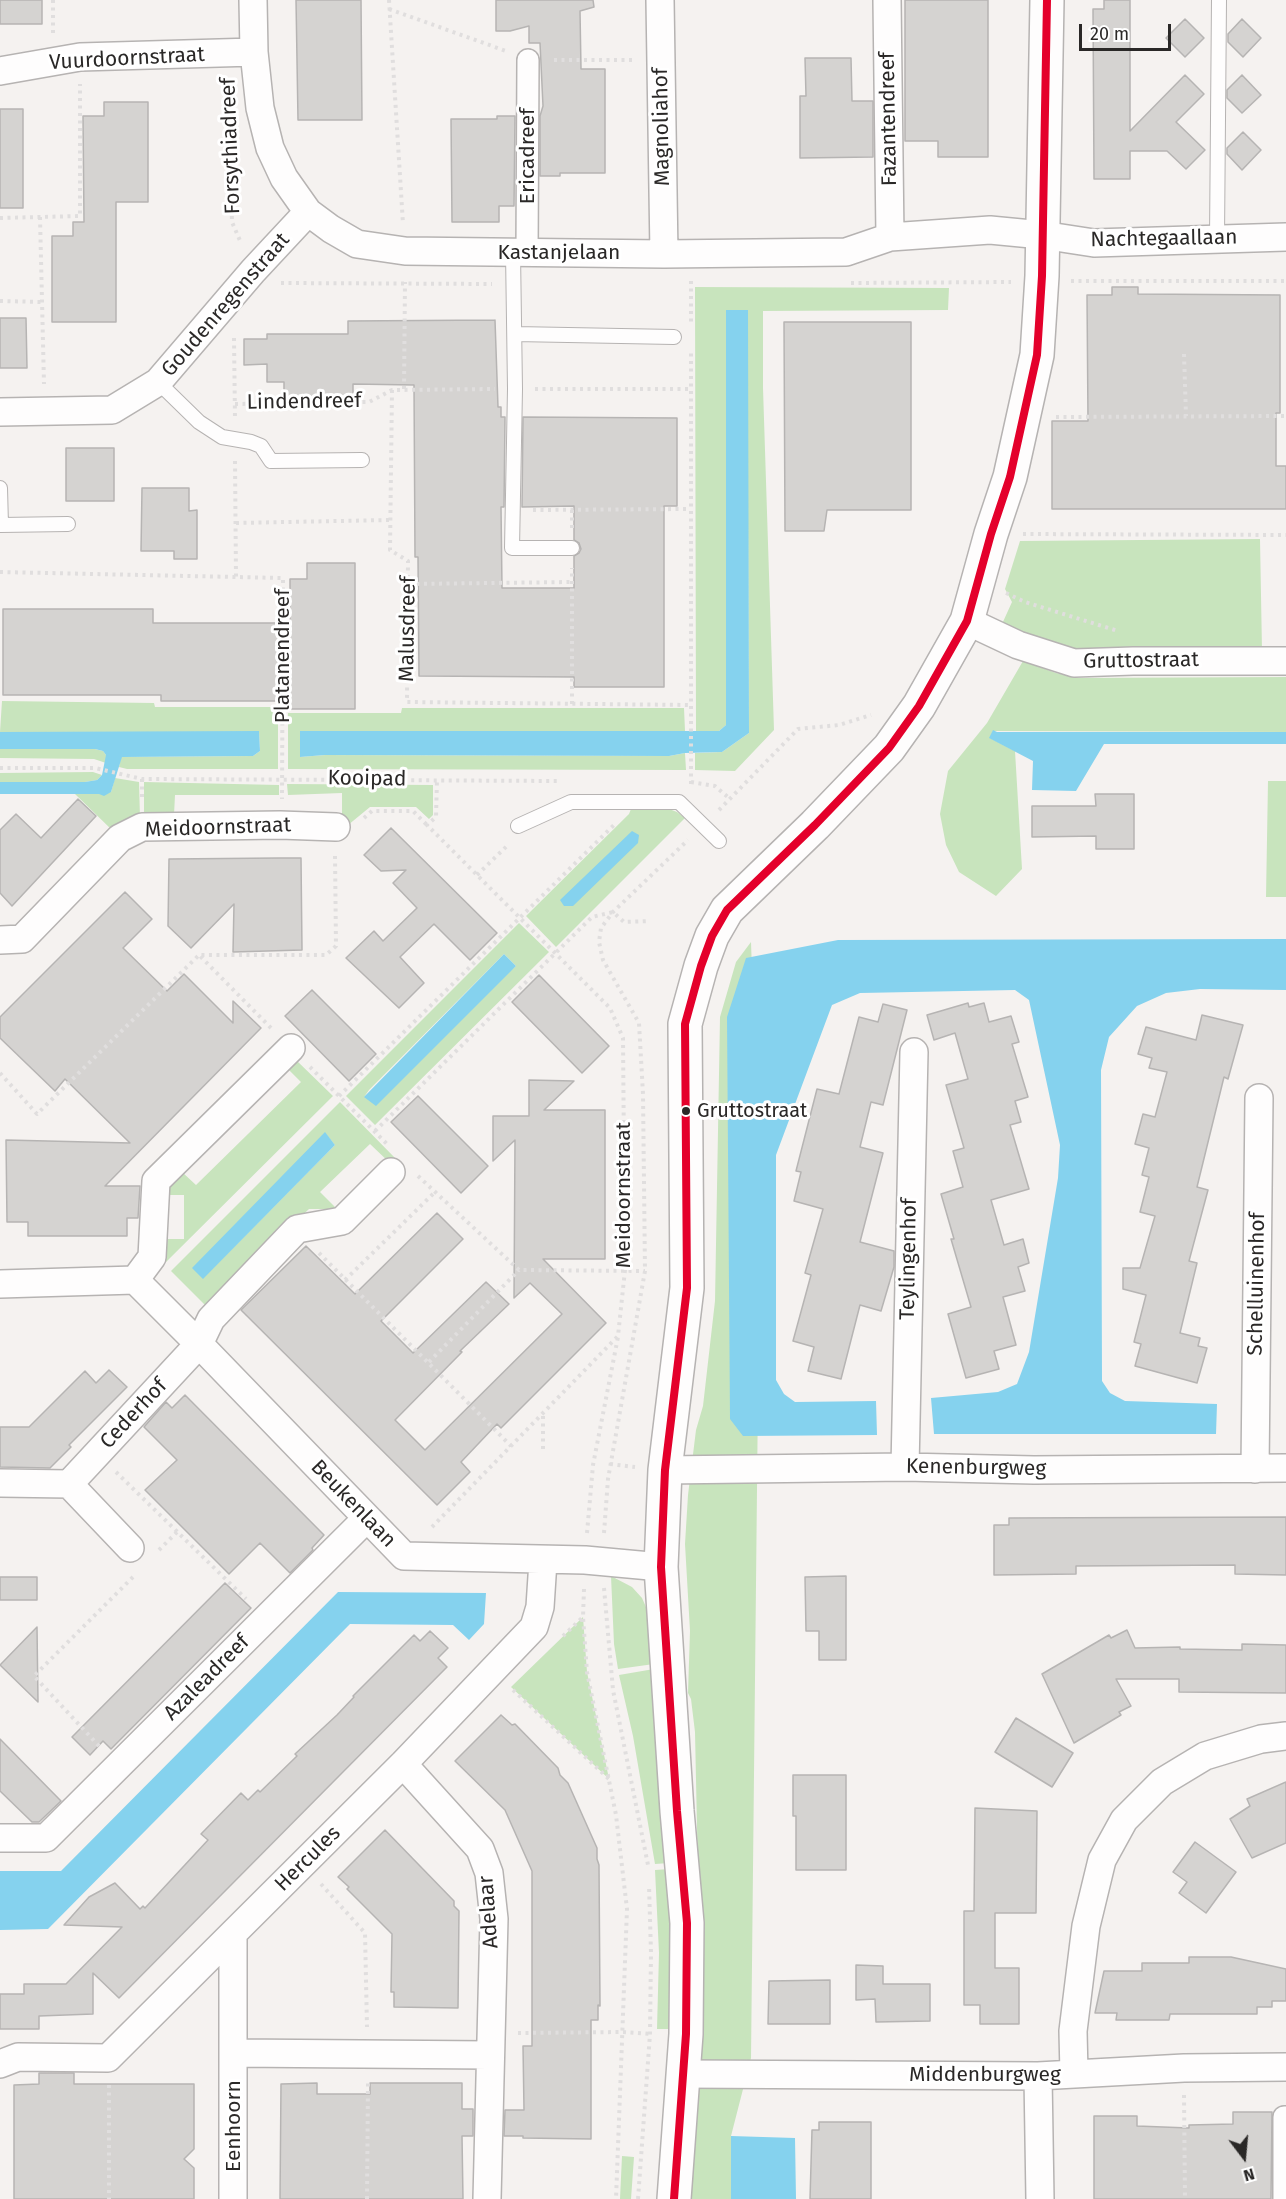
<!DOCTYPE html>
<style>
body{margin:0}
#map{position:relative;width:1286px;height:2199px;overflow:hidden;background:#f5f2f0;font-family:"Fira Sans",sans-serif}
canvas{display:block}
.north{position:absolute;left:1214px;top:2127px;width:60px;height:60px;-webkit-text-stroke:4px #fff;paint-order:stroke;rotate:164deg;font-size:16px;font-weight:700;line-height:24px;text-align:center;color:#2a2827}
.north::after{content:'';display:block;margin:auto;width:21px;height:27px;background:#2a2827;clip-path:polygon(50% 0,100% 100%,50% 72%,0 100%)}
.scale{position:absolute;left:1079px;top:24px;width:92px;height:27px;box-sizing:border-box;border:3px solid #2a2827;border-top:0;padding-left:8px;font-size:18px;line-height:21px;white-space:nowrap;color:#2a2827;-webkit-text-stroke:4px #fff;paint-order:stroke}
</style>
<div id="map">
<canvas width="1286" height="2199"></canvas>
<div class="north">N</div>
<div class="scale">20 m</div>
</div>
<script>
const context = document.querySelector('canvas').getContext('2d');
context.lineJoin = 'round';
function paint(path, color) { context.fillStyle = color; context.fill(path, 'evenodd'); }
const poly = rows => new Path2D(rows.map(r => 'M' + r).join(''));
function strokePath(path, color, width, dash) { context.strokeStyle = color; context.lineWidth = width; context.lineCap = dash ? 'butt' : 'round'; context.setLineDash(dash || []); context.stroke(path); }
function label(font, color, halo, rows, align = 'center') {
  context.font = font + ' "Fira Sans",sans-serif'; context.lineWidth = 6; context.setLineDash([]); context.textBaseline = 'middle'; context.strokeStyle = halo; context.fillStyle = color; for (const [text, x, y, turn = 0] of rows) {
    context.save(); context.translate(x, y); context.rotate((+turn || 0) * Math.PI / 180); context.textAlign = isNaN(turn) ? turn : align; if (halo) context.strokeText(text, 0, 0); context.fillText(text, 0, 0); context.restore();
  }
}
paint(poly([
 [695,287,949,288,948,310,763,311,763,388,774,730,735,771,695,770,695,753,722,752,749,733,747,310,726,310,726,725,719,731,696,731],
 [1260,539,1262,651,1097,652,1065,648,1002,624,1012,602,1005,589,1020,541],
 [1023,661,1056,673,1079,678,1286,677,1286,732,993,731,990,738,1015,751,1022,869,996,896,959,872,946,845,940,814,948,771,987,723],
 [2,701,154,703,155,707,278,707,278,769,127,769,119,767,121,757,253,756,260,751,259,732,0,732],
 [402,708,684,708,685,731,301,731,300,757,325,755,669,756,685,753,686,770,288,769,288,713,401,713],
 [0,749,95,749,103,751,106,755,106,763,94,759,0,758],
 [93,772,102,775,97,780,85,782,0,782,0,773],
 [115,778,139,782,140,818,113,831,75,794,111,792],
 [1268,781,1286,781,1286,897,1266,897],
 [144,782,279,785,279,795,175,795,174,815,144,817],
 [287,784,433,785,433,815,429,819,416,807,370,807,342,830,342,793,288,795],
 [631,809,669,809,677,812,685,818,556,947,526,916,629,814],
 [519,923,549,952,375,1125,346,1096],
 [504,954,516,966,364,1097,369,1090],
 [751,942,757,1116,758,1394,751,2058,731,2136,731,2199,688,2199,698,1875,695,1732,691,1699,688,1693,690,1631,685,1544,688,1495,696,1430,703,1406,715,1301,720,1017,736,962],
 [295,1059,333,1096,166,1262,162,1258,164,1239,184,1239,184,1195,164,1195,164,1190,182,1172,196,1185,301,1082,286,1067],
 [340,1102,396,1159,391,1164,370,1144,320,1192,337,1209,309,1209,207,1307,171,1271],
 [325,1133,335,1145,203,1278],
 [611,1576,632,1587,642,1598,650,1616,654,1664,618,1669,614,1644],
 [583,1617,587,1672,609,1779,511,1687],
 [654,1669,669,1863,655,1864,633,1736,619,1675],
 [670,1869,672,2029,657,2029,659,1953,655,1870],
 [622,2156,634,2157,631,2199,620,2199]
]), '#c8e4bd');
paint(poly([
 [726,310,748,310,749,733,722,752,685,753,669,756,325,755,300,757,300,731,719,731,726,725],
 [993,730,997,732,1286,732,1286,744,1104,744,1076,791,1032,790,1033,761,989,738],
 [259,731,260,751,253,756,122,757,111,792,104,796,99,794,0,794,0,782,85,782,97,780,102,775,106,755,103,751,95,749,0,749,0,732],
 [632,831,639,835,638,843,573,906,564,906,560,900],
 [1286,939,1286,990,1200,989,1166,993,1137,1006,1109,1037,1101,1070,1102,1381,1110,1393,1125,1401,1217,1404,1216,1434,934,1434,931,1398,998,1392,1017,1384,1029,1352,1058,1178,1060,1145,1029,1000,1015,990,860,993,832,1005,776,1155,776,1380,784,1394,795,1402,876,1401,877,1435,743,1436,730,1419,727,1017,746,958,838,940],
 [504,954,516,966,376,1106,364,1097],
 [325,1132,335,1145,203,1279,192,1268],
 [338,1592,486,1593,484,1624,469,1640,453,1625,350,1624,48,1929,0,1930,0,1871,61,1871],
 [731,2136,795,2138,796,2199,731,2199]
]), '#85d2ee');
const building = poly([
 [0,0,42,0,42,24,0,24,0,0],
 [296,0,361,0,362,120,298,120,296,0],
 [496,0,593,0,594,7,580,11,581,69,605,69,605,173,560,173,560,176,540,176,540,116,543,106,540,43,529,43,529,26,510,31,496,31,496,0],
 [905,0,988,0,988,157,938,157,938,141,905,141,905,0],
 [1104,0,1130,0,1130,131,1185,75,1204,94,1176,122,1205,150,1186,169,1167,151,1130,151,1130,179,1094,179,1093,9,1104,9,1104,0],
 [1185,19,1204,38,1185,57,1166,38,1185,19],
 [1242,19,1261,38,1243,57,1228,42,1228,34,1242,19],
 [805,58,851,58,852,101,873,101,873,157,800,158,800,96,806,96,805,58],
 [1242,75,1261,95,1242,113,1227,98,1227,90,1242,75],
 [104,102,148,102,148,202,116,202,116,322,52,322,52,236,73,236,73,222,84,222,83,116,104,116,104,102],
 [0,109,23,109,23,208,0,208,0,109],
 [497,116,515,116,514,206,499,206,499,222,452,222,451,119,497,119,497,116],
 [1243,132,1261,150,1242,170,1227,154,1227,148,1243,132],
 [1112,287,1138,287,1138,294,1280,295,1280,413,1276,413,1276,466,1286,466,1286,509,1052,509,1052,421,1088,421,1087,295,1112,295,1112,287],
 [0,318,26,318,27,368,0,368,0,318],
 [495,320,498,407,501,407,501,417,505,417,504,507,501,507,502,588,574,588,574,556,579,553,581,549,579,543,574,540,574,506,522,507,523,417,677,418,677,506,664,506,664,687,574,687,574,677,419,676,418,557,415,557,414,385,353,384,353,398,284,399,284,382,267,382,267,364,244,365,244,339,267,339,267,334,348,334,348,321,495,320],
 [784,322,911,322,911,510,827,510,824,531,785,531,784,322],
 [66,448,114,448,114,501,66,501,66,448],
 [142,488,189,488,189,511,197,510,197,559,174,559,174,551,141,551,142,488],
 [307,563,355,563,355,709,290,709,290,701,161,701,161,695,3,695,3,609,153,609,153,623,290,623,290,579,307,579,307,563],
 [1095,794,1134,794,1134,849,1096,849,1096,836,1032,837,1032,806,1096,806,1095,794],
 [78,799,96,816,12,906,0,893,0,830,16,814,41,838,78,799],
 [391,828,497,933,470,960,434,924,400,957,424,983,399,1008,346,958,374,931,383,941,417,908,393,883,406,870,381,871,364,855,391,828],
 [279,858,301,858,302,950,233,952,234,904,191,948,168,926,169,859,279,858],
 [125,892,152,919,123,948,167,991,184,974,233,1023,233,1001,261,1028,105,1186,140,1186,138,1218,127,1218,127,1236,28,1236,28,1222,7,1222,6,1140,130,1143,65,1079,55,1091,0,1038,0,1017,125,892],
 [539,975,609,1046,582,1073,512,1002,539,975],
 [312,990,376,1054,349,1081,285,1016,312,990],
 [968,1003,969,1007,984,1003,989,1022,1011,1016,1019,1042,1012,1044,1028,1097,1015,1101,1021,1122,1010,1125,1029,1189,991,1200,1004,1245,1023,1239,1029,1263,1018,1267,1025,1291,1003,1297,1016,1345,994,1351,999,1369,966,1378,948,1314,971,1307,951,1239,954,1239,941,1194,963,1187,953,1151,964,1148,946,1085,968,1079,955,1033,934,1040,927,1015,968,1003],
 [883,1004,907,1010,883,1105,871,1102,860,1147,883,1153,860,1242,894,1251,894,1267,881,1311,860,1305,841,1379,808,1371,814,1347,793,1341,811,1275,805,1273,823,1209,794,1201,801,1172,796,1171,817,1089,839,1094,859,1017,878,1022,883,1004],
 [1202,1015,1243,1025,1228,1079,1224,1077,1197,1187,1208,1190,1189,1261,1197,1263,1180,1333,1200,1338,1198,1346,1207,1348,1197,1383,1135,1366,1141,1344,1134,1342,1146,1295,1123,1289,1123,1268,1140,1268,1155,1216,1140,1212,1149,1177,1142,1175,1149,1148,1135,1144,1143,1114,1155,1117,1167,1072,1149,1068,1152,1058,1138,1054,1146,1027,1196,1040,1202,1015],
 [529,1080,574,1081,544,1110,605,1110,605,1259,543,1259,606,1323,501,1428,497,1424,461,1462,470,1472,437,1505,241,1310,306,1246,355,1294,437,1213,463,1239,381,1321,413,1353,486,1282,509,1304,460,1351,462,1352,395,1420,425,1450,562,1314,530,1283,514,1298,515,1140,493,1161,493,1116,529,1116,529,1080],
 [418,1096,488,1166,461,1193,391,1122,418,1096],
 [109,1370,127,1387,69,1445,71,1447,50,1468,0,1467,0,1427,29,1427,85,1371,96,1383,109,1370],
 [185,1395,324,1535,312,1548,313,1550,290,1573,260,1543,229,1574,145,1490,177,1460,144,1427,166,1402,172,1408,185,1395],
 [1286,1517,1286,1575,1235,1574,1235,1565,1076,1566,1076,1574,994,1575,994,1525,1009,1525,1009,1518,1286,1517],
 [846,1576,846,1660,819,1660,819,1631,806,1631,805,1577,846,1576],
 [0,1577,37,1577,37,1600,0,1600,0,1577],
 [225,1583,251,1608,111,1749,103,1741,90,1755,72,1737,225,1583],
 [37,1627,38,1702,0,1665,37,1627],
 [1127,1630,1135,1648,1180,1647,1180,1649,1242,1650,1242,1644,1286,1645,1286,1693,1179,1692,1179,1679,1116,1679,1131,1706,1119,1712,1121,1715,1074,1743,1042,1674,1109,1635,1111,1638,1127,1630],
 [430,1631,448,1648,438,1658,447,1667,119,1998,93,1973,93,2014,39,2016,39,2029,0,2029,0,1994,24,1994,24,1984,66,1984,122,1927,64,1925,89,1897,115,1883,140,1909,143,1906,145,1908,208,1840,201,1834,241,1793,248,1800,258,1790,260,1792,297,1756,295,1754,337,1715,354,1697,353,1696,414,1635,420,1641,430,1631],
 [501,1715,512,1725,515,1724,558,1768,560,1775,568,1783,597,1848,597,1859,599,1865,600,2006,598,2005,598,2020,591,2020,591,2139,523,2138,523,2136,504,2136,505,2110,524,2110,523,2046,532,2046,532,1871,505,1810,455,1761,501,1715],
 [1016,1718,1073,1753,1052,1787,995,1752,1016,1718],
 [0,1739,61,1801,39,1822,32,1822,0,1791,0,1739],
 [793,1775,846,1775,846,1870,796,1870,796,1816,793,1816,793,1775],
 [1286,1782,1286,1843,1252,1858,1230,1819,1250,1806,1247,1799,1286,1782],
 [975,1808,1037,1811,1036,1913,995,1913,995,1968,1019,1968,1019,2024,980,2024,980,2005,964,2005,964,1911,974,1911,975,1808],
 [385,1830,454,1901,454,1906,459,1911,458,2008,394,2007,394,1992,391,1992,392,1934,347,1889,349,1887,338,1877,385,1830],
 [1195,1842,1236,1872,1206,1913,1179,1893,1187,1882,1173,1872,1195,1842],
 [1189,1957,1231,1957,1286,1969,1286,2001,1272,2001,1272,2007,1257,2007,1257,2014,1170,2014,1169,2020,1116,2020,1117,2013,1095,2013,1104,1971,1142,1971,1142,1963,1189,1963,1189,1957],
 [856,1965,883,1966,883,1984,930,1984,930,2021,876,2022,875,1999,856,2000,856,1965],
 [830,1980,830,2024,768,2024,769,1981,830,1980],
 [39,2073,74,2073,74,2084,194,2084,194,2149,184,2159,194,2168,194,2199,14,2199,14,2085,39,2084,39,2073],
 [317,2083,317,2094,370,2094,370,2083,462,2083,462,2109,473,2109,473,2136,462,2136,463,2199,280,2199,281,2084,317,2083],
 [1233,2112,1272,2112,1271,2199,1094,2199,1094,2116,1137,2116,1137,2126,1189,2128,1189,2125,1233,2124,1233,2112],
 [819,2122,871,2122,871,2199,810,2199,812,2130,819,2130,819,2122]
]);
paint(building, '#d5d3d1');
strokePath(building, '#b6b4b3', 1.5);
const service = poly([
 [1217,238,1219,0],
 [513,253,515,389,512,548,572,548],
 [515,334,674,337],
 [158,382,199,422,222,437,251,442,261,446,271,461,362,460],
 [0,488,1,525,68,524],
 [518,826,571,802,679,802,719,841]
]);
const pedestrian = poly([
 [527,253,528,60],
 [1284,2199,1284,2117,1286,2117]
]);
const minor = poly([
 [253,0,254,52,260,108,270,148,284,178,308,212,331,229,357,244,405,251,664,254,846,252,890,237,990,230,1042,235,1094,243,1286,237],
 [660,0,664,254],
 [887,0,890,237],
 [0,71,80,57,254,52],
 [0,412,112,410,158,382,253,271,308,212],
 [967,621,1018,645,1074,663,1133,661,1286,661],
 [0,940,22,939,120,838,142,827,280,825,336,827],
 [135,1280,152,1257,156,1181,291,1048],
 [0,1284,135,1280,199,1344,404,1556,585,1560,661,1567],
 [905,1467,914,1052],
 [1255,1469,1259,1098],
 [665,1470,905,1467,1034,1470,1286,1468],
 [0,1483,69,1484,199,1344,211,1319,297,1229,342,1221,391,1172],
 [69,1484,130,1548],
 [403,1764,480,1849,489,1873,494,1919,487,2199],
 [0,1838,46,1838,367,1518],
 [233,1934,233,2199],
 [234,2053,489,2055],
 [0,2064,18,2057,108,2058,403,1764,534,1627,540,1607,543,1561],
 [683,2074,1038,2076,1184,2068,1286,2067],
 [1074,2074,1073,2031,1086,1926,1102,1860,1124,1820,1162,1782,1205,1756,1261,1739,1286,1736],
 [1038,2076,1040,2199]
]);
const tertiary = poly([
 [674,2199,686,2034,687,1923,677,1811,661,1567,665,1470,687,1288,685,1024,701,966,712,936,727,910,815,825,889,748,919,706,967,621,991,534,1010,477,1037,355,1042,276,1047,0]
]);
strokePath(service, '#b6b3b2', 16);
strokePath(pedestrian, '#b6b3b2', 24);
strokePath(minor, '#b6b3b2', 30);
strokePath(tertiary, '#b6b3b2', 36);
strokePath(poly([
 [53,0,53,33],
 [389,0,403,224],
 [389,9,506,51],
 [554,60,633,60],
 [229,111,232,222,241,243],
 [40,217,44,384],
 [0,218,80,216,80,84],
 [691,281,691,322],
 [1071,281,1286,281],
 [281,283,492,284],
 [851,283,1011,282],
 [0,301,42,302],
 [234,338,235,418],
 [1184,354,1186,416],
 [404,389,405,282],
 [535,389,691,389],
 [392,390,390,550,408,561,407,702,691,705],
 [235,404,369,402,392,390,495,389],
 [1056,417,1286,416],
 [235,461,236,577,283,578,282,799],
 [533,510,690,509],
 [572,510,572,528],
 [236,523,389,520],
 [1023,534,1286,535],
 [0,572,236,577],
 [409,584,572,582],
 [1006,593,1025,602,1118,631],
 [572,704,572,568],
 [0,768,95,768,142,779,560,781],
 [142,779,142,799],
 [691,782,715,786,730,799],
 [691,784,691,350],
 [719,810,798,729,839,725,871,715],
 [364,818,372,811,413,811,427,825],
 [477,875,509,844],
 [271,1028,199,955,326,955,336,946,335,855],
 [310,1067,388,1145],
 [0,1073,37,1114,199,955],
 [339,1096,615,824],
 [375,1131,592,917,613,912,624,922,650,921],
 [418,1176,519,1270,645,1271],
 [319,1253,511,1446],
 [345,1280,434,1193],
 [429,1362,519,1270],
 [543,1449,543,1414],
 [610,1464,635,1467],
 [116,1472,246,1599],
 [432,1527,618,1336,625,1270,623,1038,610,1008,427,825,436,817,437,780],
 [587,1533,593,1465,618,1337],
 [604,1533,608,1479,645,1271,643,1094,639,1023,603,960,599,942,601,928,613,912,688,840],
 [159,1550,177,1532],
 [604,1588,613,1690,648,1865],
 [584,1589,583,1617,587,1672,616,1815,627,1909,616,2199],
 [563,1636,583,1617],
 [513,1690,609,1779],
 [99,1746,34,1676,133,1577],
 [321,1884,365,1933,367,2027],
 [518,2033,624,2032,651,2034],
 [109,2085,109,2199],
 [1184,2095,1185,2199],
 [367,2199,368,2083],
 [638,2199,650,2034,651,1953,649,1885]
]), '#e0dede', 4, [3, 4.5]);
strokePath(service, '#fefdfd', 14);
strokePath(pedestrian, '#fefdfd', 21);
strokePath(minor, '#fefdfd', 27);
strokePath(tertiary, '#fefdfd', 33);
strokePath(poly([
 [674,2199,686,2034,687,1923,677,1811,661,1567,665,1470,687,1288,685,1024,701,966,712,936,727,910,815,825,889,748,919,706,967,621,991,534,1010,477,1037,355,1042,276,1047,0]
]), '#e4002b', 8);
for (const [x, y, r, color] of [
 [686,1111,5,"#2a2827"]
]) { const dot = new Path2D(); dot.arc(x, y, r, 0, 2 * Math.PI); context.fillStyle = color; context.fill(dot); strokePath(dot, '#fff', 2); }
label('20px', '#2a2827', '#fff', [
 ["Gruttostraat",697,1111]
], 'left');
label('21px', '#2a2827', '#fff', [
 ["Vuurdoornstraat",127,59,-3],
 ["Fazantendreef",889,119,-91],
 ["Magnoliahof",662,127,-91],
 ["Forsythiadreef",231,146,-92],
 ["Ericadreef",528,156,-90],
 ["Nachtegaallaan",1164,239,-1],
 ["Kastanjelaan",559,253],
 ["Goudenregenstraat",226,305,-49],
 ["Lindendreef",304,402,-1],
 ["Malusdreef",408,629,-89],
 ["Platanendreef",283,656,-90],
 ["Gruttostraat",1141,661,-1],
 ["Kooipad",367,779,1],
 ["Meidoornstraat",218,828,-2],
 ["Meidoornstraat",624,1195,-90],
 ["Teylingenhof",909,1259,-89],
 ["Schelluinenhof",1257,1284,-89],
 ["Cederhof",134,1414,-47],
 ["Kenenburgweg",976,1468,1],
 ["Beukenlaan",353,1504,46],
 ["Azaleadreef",207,1678,-45],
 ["Hercules",308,1859,-45],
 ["Adelaar",489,1912,-94],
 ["Middenburgweg",985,2075],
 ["Eenhoorn",234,2126,-90]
]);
</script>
